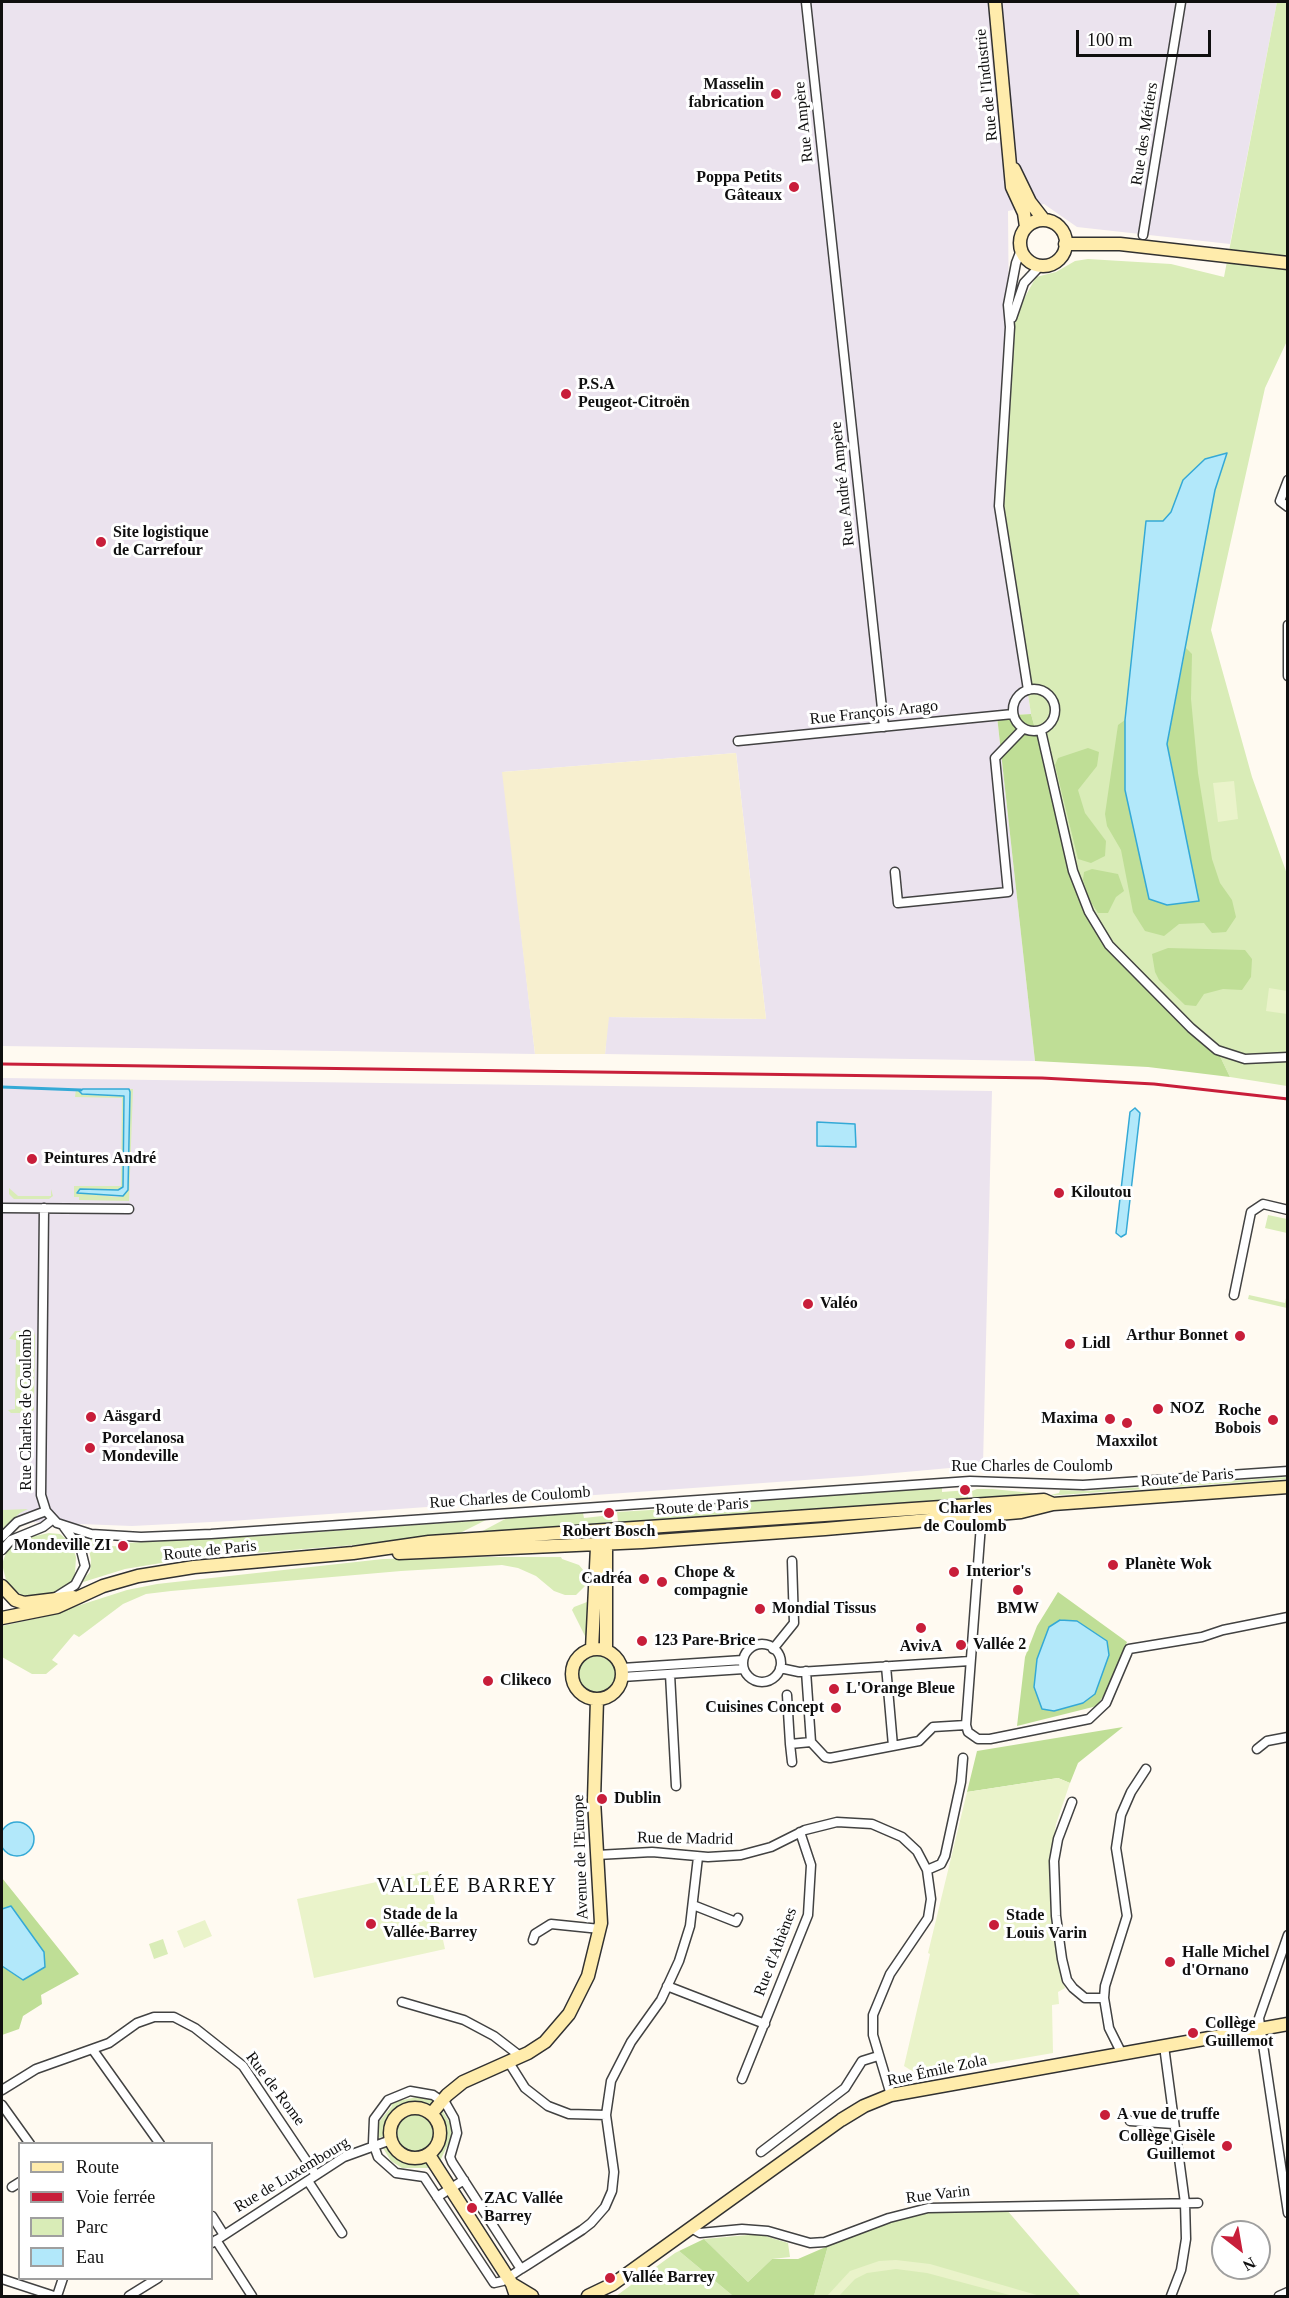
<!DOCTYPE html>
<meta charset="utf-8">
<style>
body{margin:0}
#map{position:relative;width:1289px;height:2298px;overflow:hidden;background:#fffaf1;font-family:"Times New Roman",serif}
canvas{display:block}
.frame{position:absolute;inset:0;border:3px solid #0f0f0f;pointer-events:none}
.legend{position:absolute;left:18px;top:2142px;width:195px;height:138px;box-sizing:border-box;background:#fff;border:2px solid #9f9f9f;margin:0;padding:8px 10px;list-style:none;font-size:18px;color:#0f0f0f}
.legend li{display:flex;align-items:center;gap:12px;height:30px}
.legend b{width:30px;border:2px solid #9f9f9f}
.north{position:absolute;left:1211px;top:2220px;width:60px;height:60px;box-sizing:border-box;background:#fff;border:2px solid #9f9f9f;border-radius:50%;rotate:149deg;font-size:16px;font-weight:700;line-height:24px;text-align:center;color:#0f0f0f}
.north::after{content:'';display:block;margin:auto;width:21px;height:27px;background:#c81e3a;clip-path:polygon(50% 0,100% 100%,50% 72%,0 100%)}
.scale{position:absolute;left:1076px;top:30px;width:135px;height:27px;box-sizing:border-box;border:3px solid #0f0f0f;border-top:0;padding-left:8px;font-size:18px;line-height:21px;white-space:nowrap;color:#0f0f0f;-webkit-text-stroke:4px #fff;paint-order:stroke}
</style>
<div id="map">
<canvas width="1289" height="2298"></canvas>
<div class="frame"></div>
<ul class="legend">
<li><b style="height:8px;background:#ffecac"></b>Route</li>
<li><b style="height:8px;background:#c81e3a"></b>Voie ferrée</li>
<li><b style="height:16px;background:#d9ecb7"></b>Parc</li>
<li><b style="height:16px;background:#b2e8fa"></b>Eau</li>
</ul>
<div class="north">N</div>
<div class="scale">100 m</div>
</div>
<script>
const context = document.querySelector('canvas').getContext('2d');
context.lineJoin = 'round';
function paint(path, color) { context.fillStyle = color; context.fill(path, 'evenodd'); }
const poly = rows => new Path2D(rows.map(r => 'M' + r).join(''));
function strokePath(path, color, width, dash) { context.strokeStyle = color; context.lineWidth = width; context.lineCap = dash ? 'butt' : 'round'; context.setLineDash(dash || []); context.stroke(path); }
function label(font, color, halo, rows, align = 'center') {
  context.font = font + ' "Times New Roman",serif'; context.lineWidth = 6; context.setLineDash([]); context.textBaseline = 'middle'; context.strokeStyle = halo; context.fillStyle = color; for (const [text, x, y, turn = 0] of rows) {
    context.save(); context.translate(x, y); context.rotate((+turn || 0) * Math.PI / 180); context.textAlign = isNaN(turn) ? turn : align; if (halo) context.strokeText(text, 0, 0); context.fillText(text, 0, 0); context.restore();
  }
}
paint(poly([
 [2,2,1277,2,1230,244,1077,227,1044,204,1008,211,1009,326,999,506,1031,714,997,716,1035,1061,605,1054,608,1017,766,1019,736,753,503,772,535,1054,2,1046],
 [2,1078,992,1091,983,1465,861,1476,231,1521,132,1526,2,1521]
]), '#ebe3ee');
paint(poly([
 [736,753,766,1019,609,1017,605,1054,535,1054,502,772]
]), '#f7efcf');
paint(poly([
 [1277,2,1287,2,1287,341,1265,388,1211,630,1252,777,1287,874,1287,1086,1230,1077,1217,1050,1109,945,1089,911,1063,830,1031,714,999,506,1009,326,1036,277,1056,272,1075,261,1088,259,1171,264,1224,277],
 [1226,454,1215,490,1167,744,1125,790,1125,720,1146,521,1163,522,1171,512,1183,480,1205,459],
 [76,1089,124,1096,123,1187,118,1190,80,1189,77,1193,117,1197,123,1196,129,1089,133,1089,129,1201,79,1200,79,1197,74,1197,74,1186,121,1186,122,1098,75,1097],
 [9,1188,18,1196,51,1196,51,1189,53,1196,49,1199,14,1199,9,1194],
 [1268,1215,1287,1219,1287,1233,1265,1228],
 [1287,1293,1287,1308,1248,1299,1249,1295,1285,1303],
 [15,1331,34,1332,35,1336,34,1410,29,1413,11,1413,8,1410,15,1409,16,1340,9,1339],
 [1287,1477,1287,1479,1046,1496,1059,1493,1060,1490,1086,1491],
 [942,1487,942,1492,968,1490,968,1502,618,1522,617,1512,668,1509,668,1506],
 [977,1489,992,1489,1043,1494,1043,1496,973,1501,972,1491],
 [28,1509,20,1513,2,1529,2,1510],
 [583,1513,584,1518,611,1515,612,1522,475,1535,507,1518],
 [486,1520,454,1536,442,1538,191,1558,125,1569,80,1583,90,1572,91,1560,88,1545,77,1538,96,1541,97,1545,126,1547,126,1543,262,1536],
 [49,1533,60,1534,71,1543,76,1557,75,1574,71,1583,52,1594,23,1596,7,1584,2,1564,7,1550,21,1539],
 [488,1557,561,1557,562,1559,579,1565,584,1571,586,1585,576,1595,565,1595,554,1591,536,1576,518,1568,502,1565,401,1571,171,1591,146,1594,123,1604,79,1637,74,1634,52,1660,58,1664,46,1674,32,1674,2,1657,2,1626,43,1617,127,1590,157,1584,383,1559],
 [587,1602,590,1603,587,1640,572,1610,574,1607],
 '578 1674a20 20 0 1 1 40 0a20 20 0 1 1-40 0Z',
 [163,1939,168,1954,154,1959,149,1944],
 [417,2097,431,2098,436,2102,433,2106,415,2102,397,2108,385,2124,384,2136,376,2139,379,2122,392,2106,390,2103,396,2099,398,2101],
 [442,2110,450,2123,452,2136,440,2161,437,2156,447,2135,440,2114],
 '396 2133a19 19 0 1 1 38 0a19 19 0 1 1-38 0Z',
 [383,2148,387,2148,403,2163,426,2163,429,2168,402,2168,391,2161],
 [1006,2209,1081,2296,814,2296,828,2246,874,2227,930,2212],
 [748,2235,762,2235,788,2243,790,2257,772,2259,748,2282,704,2239],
 [679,2251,733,2296,616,2296,675,2253]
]), '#d9ecb7');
paint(poly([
 [1186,648,1192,654,1191,699,1198,773,1212,859,1220,883,1232,900,1236,917,1226,932,1212,933,1204,923,1179,924,1164,936,1145,931,1133,912,1121,850,1107,826,1105,814,1118,725,1125,720,1125,790,1198,901,1167,744],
 [1031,714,1063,830,1089,911,1109,945,1217,1050,1230,1077,1148,1067,1035,1061,997,716],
 [1088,748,1099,752,1097,766,1078,790,1085,813,1106,841,1105,856,1091,863,1078,859,1055,765,1058,758],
 [1092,869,1118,874,1124,891,1116,897,1108,913,1098,913,1089,899,1083,880,1084,872],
 [1168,948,1245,950,1252,959,1251,977,1242,990,1223,989,1204,994,1196,1006,1185,1005,1159,980,1155,972,1152,954],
 [1058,1592,1127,1642,1112,1682,1097,1706,1017,1726,1025,1657,1037,1626],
 [1123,1727,1078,1763,1070,1783,1058,1778,967,1792,977,1751],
 [2,1878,79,1974,41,1995,42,2004,23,2016,19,2029,2,2035],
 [704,2239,748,2282,772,2259,798,2259,828,2246,814,2296,733,2296,679,2251]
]), '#bfde96');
paint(poly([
 [1234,781,1238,819,1218,822,1213,783],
 [1269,988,1287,991,1287,1014,1266,1011],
 [1058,1778,1070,1783,1056,1824,1049,1881,1065,1988,1058,1992,1059,2004,1052,2005,1053,2053,920,2076,904,2066,930,1954,928,1953,967,1792],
 [428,1871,445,1949,314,1978,297,1899],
 [205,1920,212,1936,184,1948,177,1931],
 [896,2260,930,2264,1040,2296,1013,2296,927,2273,896,2269,867,2273,855,2279,839,2296,827,2296,850,2271,879,2261]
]), '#eaf3ca');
const water = poly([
 [1227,453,1215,490,1167,744,1199,901,1167,905,1149,899,1125,790,1125,720,1146,521,1163,521,1171,512,1183,480,1205,459,1227,453],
 [83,1089,129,1089,130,1092,128,1190,123,1196,77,1193,80,1189,118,1190,123,1187,124,1096,82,1094,79,1091,83,1089],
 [1135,1108,1140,1113,1126,1234,1121,1237,1116,1233,1130,1112,1135,1108],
 [817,1122,855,1124,856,1147,817,1146,817,1122],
 [1060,1620,1077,1621,1107,1641,1109,1655,1095,1694,1083,1703,1054,1711,1042,1709,1034,1687,1037,1659,1049,1627,1060,1620],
 '0 1839a17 17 0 1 1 34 0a17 17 0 1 1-34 0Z',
 [11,1906,44,1952,45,1967,23,1980,2,1966,2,1909,11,1906]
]);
paint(water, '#b2e8fa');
strokePath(water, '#34a9d6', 1.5);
strokePath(poly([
 [2,1087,81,1090]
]), '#34a9d6', 3);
const street = poly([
 [806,2,884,727],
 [1143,235,1181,2],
 [1021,250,1016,263,1008,305,1010,327,999,506,1028,690],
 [1012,318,1024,283,1041,265],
 [1288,480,1280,501,1288,507],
 [1288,625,1288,676],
 '1013 710a21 21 0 1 1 42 0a21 21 0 1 1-42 0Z',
 [1041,731,1073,871,1089,912,1109,945,1191,1028,1217,1050,1245,1059,1288,1057],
 [738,741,1013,714],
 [895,872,898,903,1008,892,995,758,1023,729],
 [2,1208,129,1209],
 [44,1208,41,1495,46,1511,57,1523,91,1534,141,1537,211,1534,970,1481,1083,1485,1288,1471],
 [1234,1295,1251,1212,1263,1204,1288,1210],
 [982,1511,966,1725,968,1732,978,1739,990,1739,1089,1719,1106,1703,1129,1649,1202,1637,1223,1630,1288,1617],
 [2,1537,17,1522,46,1511],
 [2,1550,11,1540,43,1527,52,1520],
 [56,1597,75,1585,85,1566,81,1550,64,1527],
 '743 1663a19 19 0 1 1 38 0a19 19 0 1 1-38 0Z',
 [773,1649,794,1623,792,1561],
 [886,1666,893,1746],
 [622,1668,743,1660],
 [780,1668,799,1672,970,1661],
 [806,1671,811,1742,825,1757,830,1758,919,1741,933,1727,966,1725],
 [670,1674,676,1786],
 [622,1677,744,1669],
 [787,1695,790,1744,811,1742],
 [790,1744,792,1762],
 [1257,1749,1267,1741,1288,1737],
 [1072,1802,1058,1839,1054,1861,1056,1916,1062,1959,1067,1980,1073,1988,1085,1998,1104,1998],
 [597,1855,652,1852,708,1857,741,1855,771,1847,805,1830,837,1822,872,1824,902,1837,917,1851,927,1870,931,1899,928,1918,890,1974,873,2015,873,2035,891,2095],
 [927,1870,941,1864,945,1856,961,1782,963,1758],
 [693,1905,736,1922,738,1918],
 [1288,1935,1259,2018,1288,2213],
 [533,1940,535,1934,551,1924,600,1929],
 [667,1986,765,2024],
 [402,2002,464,2020,494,2036,520,2056],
 [1164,2046,1185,2203,1186,2239,1181,2270,1171,2296],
 [93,2050,160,2144],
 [1122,2054,1109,2028,1104,1998,1105,1986,1127,1916,1116,1848,1121,1815,1131,1792,1146,1769],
 [508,2061,525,2088,548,2106,569,2114,606,2115],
 [742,2079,808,1915,811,1865,800,1832],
 [2,2090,36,2069,109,2043,137,2023,154,2017,174,2017,195,2028,243,2066,316,2175],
 [2,2105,30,2144],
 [1130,2121,1173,2124],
 [761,2152,845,2088,862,2061,878,2056],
 [308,2181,342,2233],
 [12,2187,20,2182],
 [437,2197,464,2180],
 [212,2216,224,2235],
 [691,2228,700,2233,742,2229,768,2231,810,2243,825,2242,889,2218,928,2208,1198,2203],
 [216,2240,252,2296],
 [212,2243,344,2157,391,2140],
 [521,2269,452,2162,450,2157,457,2133,454,2118,446,2104,433,2095,410,2091,388,2100,374,2119,373,2143,378,2157,396,2173,424,2177,494,2283,503,2281,521,2269,529,2264,582,2230,591,2223,605,2207,612,2191,614,2172,606,2115,611,2081,631,2042,661,2000,679,1961,690,1926,698,1857],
 [2,2279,54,2296],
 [57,2296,63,2278],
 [129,2296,158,2278],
 [1279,2296,1288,2292]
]);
const secondary = poly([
 [995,2,1012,187,1024,213,1026,227],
 [1014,169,1030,202,1044,220],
 '1020 243a23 23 0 1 1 46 0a23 23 0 1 1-46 0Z',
 [1065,244,1120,244,1288,263],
 [399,1553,642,1542,825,1529,1021,1512,1053,1504,1288,1487],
 [2,1586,15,1600,24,1603,73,1597],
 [2,1618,57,1607,103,1586,138,1576,194,1567,353,1553,429,1542,1044,1500,1053,1504],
 '572 1674a25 25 0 1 1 50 0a25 25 0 1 1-50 0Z',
 [592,1649,597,1547],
 [606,1650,606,1537],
 '390 2133a25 25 0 1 1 50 0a25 25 0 1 1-50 0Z',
 [432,2113,447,2095,463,2082,528,2053,545,2042,569,2014,588,1976,601,1923,594,1800,597,1699],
 [429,2155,512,2284,516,2296],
 [512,2284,532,2296],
 [588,2296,613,2284,841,2120,864,2106,891,2095,1288,2024]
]);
strokePath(street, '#424242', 11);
strokePath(secondary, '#313131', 15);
strokePath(street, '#fff', 8);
strokePath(secondary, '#ffecac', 12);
strokePath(poly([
 [2,1064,1042,1078,1154,1084,1288,1099]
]), '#c81e3a', 3);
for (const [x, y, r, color] of [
 [776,94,6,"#c81e3a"],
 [794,187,6,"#c81e3a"],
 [566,394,6,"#c81e3a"],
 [101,542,6,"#c81e3a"],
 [32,1159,6,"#c81e3a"],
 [1059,1193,6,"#c81e3a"],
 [808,1304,6,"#c81e3a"],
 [1240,1336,6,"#c81e3a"],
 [1070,1344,6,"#c81e3a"],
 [1158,1409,6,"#c81e3a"],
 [91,1417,6,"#c81e3a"],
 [1110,1419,6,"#c81e3a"],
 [1273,1420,6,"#c81e3a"],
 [1127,1423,6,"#c81e3a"],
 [90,1448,6,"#c81e3a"],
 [965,1490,6,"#c81e3a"],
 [609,1513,6,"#c81e3a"],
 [123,1546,6,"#c81e3a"],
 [1113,1565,6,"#c81e3a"],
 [954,1572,6,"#c81e3a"],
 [644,1579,6,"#c81e3a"],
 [662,1582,6,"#c81e3a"],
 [1018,1590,6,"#c81e3a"],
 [760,1609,6,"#c81e3a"],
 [921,1628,6,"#c81e3a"],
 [642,1641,6,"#c81e3a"],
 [961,1645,6,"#c81e3a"],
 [488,1681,6,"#c81e3a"],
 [834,1689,6,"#c81e3a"],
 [836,1708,6,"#c81e3a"],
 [602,1799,6,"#c81e3a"],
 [371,1924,6,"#c81e3a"],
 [994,1925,6,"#c81e3a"],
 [1170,1962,6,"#c81e3a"],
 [1193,2033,6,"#c81e3a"],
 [1105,2115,6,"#c81e3a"],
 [1227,2146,6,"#c81e3a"],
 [472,2208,6,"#c81e3a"],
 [610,2278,6,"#c81e3a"]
]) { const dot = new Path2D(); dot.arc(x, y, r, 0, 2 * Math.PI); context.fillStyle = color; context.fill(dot); strokePath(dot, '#fff', 2); }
label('bold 16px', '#0f0f0f', '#fff', [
 ["Masselin",764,85,"right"],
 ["fabrication",764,103,"right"],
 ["Poppa Petits",782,178,"right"],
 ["Gâteaux",782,196,"right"],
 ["P.S.A",578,385],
 ["Peugeot-Citroën",578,403],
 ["Site logistique",113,533],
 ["de Carrefour",113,551],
 ["Peintures André",44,1159],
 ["Kiloutou",1071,1193],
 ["Valéo",820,1304],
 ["Arthur Bonnet",1228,1336,"right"],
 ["Lidl",1082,1344],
 ["NOZ",1170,1409],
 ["Roche",1261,1411,"right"],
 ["Bobois",1261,1429,"right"],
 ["Aäsgard",103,1417],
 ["Maxima",1098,1419,"right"],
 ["Porcelanosa",102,1439],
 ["Mondeville",102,1457],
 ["Maxxilot",1127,1442,"center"],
 ["Charles",965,1509,"center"],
 ["de Coulomb",965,1527,"center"],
 ["Robert Bosch",609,1532,"center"],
 ["Mondeville ZI",111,1546,"right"],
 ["Planète Wok",1125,1565],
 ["Interior's",966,1572],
 ["Chope &",674,1573],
 ["compagnie",674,1591],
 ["Cadréa",632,1579,"right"],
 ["Mondial Tissus",772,1609],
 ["BMW",1018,1609,"center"],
 ["123 Pare-Brice",654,1641],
 ["Vallée 2",973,1645],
 ["AvivA",921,1647,"center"],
 ["Clikeco",500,1681],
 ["L'Orange Bleue",846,1689],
 ["Cuisines Concept",824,1708,"right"],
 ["Dublin",614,1799],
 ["Stade de la",383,1915],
 ["Vallée-Barrey",383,1933],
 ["Stade",1006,1916],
 ["Louis Varin",1006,1934],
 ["Halle Michel",1182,1953],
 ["d'Ornano",1182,1971],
 ["Collège",1205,2024],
 ["Guillemot",1205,2042],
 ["A vue de truffe",1117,2115],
 ["Collège Gisèle",1215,2137,"right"],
 ["Guillemot",1215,2155,"right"],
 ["ZAC Vallée",484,2199],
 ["Barrey",484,2217],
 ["Vallée Barrey",622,2278]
], 'left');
label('16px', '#0f0f0f', '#fff', [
 ["Rue de l'Industrie",987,85,-96],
 ["Rue Ampère",804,122,-96],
 ["Rue des Métiers",1145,134,-81],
 ["Rue André Ampère",843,484,-96],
 ["Rue François Arago",874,713,-6],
 ["Rue Charles de Coulomb",27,1410,-90],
 ["Rue Charles de Coulomb",1032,1467],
 ["Route de Paris",1187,1478,-5],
 ["Rue Charles de Coulomb",510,1498,-4],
 ["Route de Paris",702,1507,-4],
 ["Route de Paris",210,1551,-6],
 ["Rue de Madrid",685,1839,1],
 ["Avenue de l'Europe",581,1857,-92],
 ["Rue d'Athènes",776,1952,-69],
 ["Rue Émile Zola",937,2071,-12],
 ["Rue de Rome",275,2089,53],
 ["Rue de Luxembourg",292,2175,-31],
 ["Rue Varin",938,2195,-7]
]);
context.letterSpacing = '1.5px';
label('20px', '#0f0f0f', '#fff', [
 ["VALLÉE BARREY",467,1887]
]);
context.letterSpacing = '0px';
</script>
